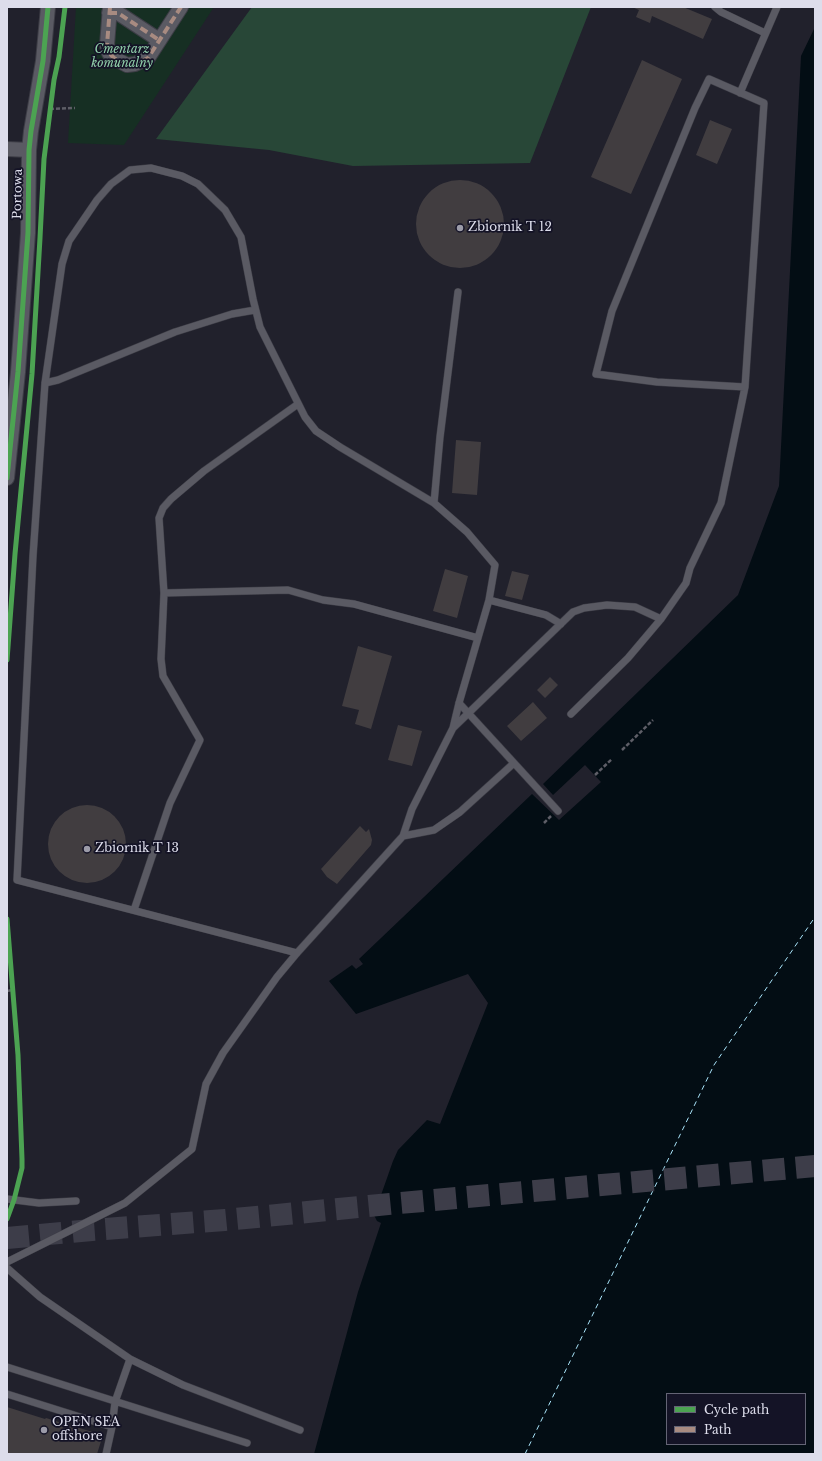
<!DOCTYPE html>
<style>
body{margin:0}
#map{position:relative;width:822px;height:1461px;overflow:hidden;background:#21212c;font-family:"Libre Baskerville",serif}
canvas{display:block}
.frame{position:absolute;inset:0;border:8px solid #ddddeb;pointer-events:none}
.legend{position:absolute;left:666px;top:1393px;width:140px;height:52px;box-sizing:border-box;background:#141326;border:1px solid #646475;margin:0;padding:5px 7px;list-style:none;font-size:12px;color:#ddddeb}
.legend li{display:flex;align-items:center;gap:8px;height:20px}
.legend b{width:20px;border:1px solid #646475}
</style>
<div id="map">
<canvas width="822" height="1461"></canvas>
<div class="frame"></div>
<ul class="legend">
<li><b style="height:5px;background:#4ca352"></b>Cycle path</li>
<li><b style="height:5px;background:#a88b81"></b>Path</li>
</ul>
</div>
<script>
const context = document.querySelector('canvas').getContext('2d');
context.lineJoin = 'round';
function paint(path, color) { context.fillStyle = color; context.fill(path, 'evenodd'); }
const poly = rows => new Path2D(rows.map(r => 'M' + r).join(''));
function strokePath(path, color, width, dash) { context.strokeStyle = color; context.lineWidth = width; context.lineCap = dash ? 'butt' : 'round'; context.setLineDash(dash || []); context.stroke(path); }
function label(font, color, halo, rows, align = 'center') {
  context.font = font + ' "Libre Baskerville",serif'; context.lineWidth = 3.5; context.setLineDash([]); context.textBaseline = 'middle'; context.strokeStyle = halo; context.fillStyle = color; for (const [text, x, y, turn = 0] of rows) {
    context.save(); context.translate(x, y); context.rotate((+turn || 0) * Math.PI / 180); context.textAlign = isNaN(turn) ? turn : align; if (halo) context.strokeText(text, 0, 0); context.fillText(text, 0, 0); context.restore();
  }
}
paint(poly([
 [76,7,214,7,124,145,68,143]
]), '#162f23');
paint(poly([
 [252,7,591,7,530,163,353,166,269,150,156,139]
]), '#284737');
paint(poly([
 [815,27,815,1454,314,1454,358,1292,381,1223,377,1221,374,1215,393,1161,398,1150,427,1120,440,1124,488,1003,468,974,356,1014,329,981,352,965,356,969,363,964,359,959,532,794,559,820,601,782,585,765,553,795,543,784,738,595,779,486,801,56],
 [667,1394,805,1394,805,1444,667,1444]
]), '#030d14');
strokePath(poly([
 [525,1454,714,1065,815,917]
]), '#a9e4fa', 1, [5, 4]);
paint(poly([
 [632,7,683,7,712,19,703,39,652,16,650,23,636,17,639,10],
 [642,60,682,79,631,194,591,177],
 [710,120,732,129,717,164,696,155],
 '416 224a44 44 0 1 1 88 0a44 44 0 1 1-88 0Z',
 [456,440,481,442,477,495,452,493],
 [445,569,468,576,457,618,433,611],
 [512,571,529,575,522,600,505,596],
 [358,646,392,656,371,729,355,724,359,710,342,706],
 [550,677,558,685,545,698,537,690],
 [533,702,547,718,521,741,507,726],
 [398,725,422,731,412,766,388,760],
 '48 844a39 39 0 1 1 78 0a39 39 0 1 1-78 0Z',
 [360,826,366,832,369,829,372,840,371,845,337,884,327,877,321,869],
 [7,1407,45,1419,46,1418,59,1422,60,1419,69,1422,69,1425,103,1435,97,1454,7,1454]
]), '#413d40');
strokePath(poly([
 [7,1238,92,1230,225,1220,400,1203,815,1166]
]), '#3d3d49', 22, [22, 11]);
const lane = poly([
 [715,7,721,12,765,33],
 [740,93,777,7],
 [45,383,58,380,175,332,232,314,255,310],
 [164,593,288,590,323,600,354,604,478,638],
 [489,600,546,615,561,624],
 [459,703,558,811],
 [571,714,628,658,661,619,686,583,690,568,721,503,745,387,764,103,709,79,695,108,612,311,596,374,657,382,745,387],
 [453,728,459,703,489,600,495,565,467,532,434,503,440,437,458,292],
 [403,836,412,809,453,728,573,612,584,608,607,605,635,607,661,619],
 [134,910,170,803,200,740,163,676,161,659,164,593,159,518,163,508,171,499,204,471,298,404],
 [297,953,17,880,33,556,45,383,62,264,69,241,97,200,111,184,130,170,151,168,182,176,198,184,225,210,241,237,253,299,260,327,305,417,316,431,340,447,434,503],
 [7,1199,39,1203,76,1201],
 [7,1262,125,1203,192,1149,206,1084,223,1053,277,977,297,953,403,836,434,830,460,812,514,763],
 [7,1268,40,1297,130,1359,183,1385,300,1430],
 [7,1367,247,1443],
 [7,1394,112,1427,115,1402,130,1359],
 [106,1454,112,1427]
]);
const street = poly([
 [110,7,107,45,109,53,114,58,127,65,135,64,148,58,181,7],
 [109,13,118,13,159,40],
 [7,149,29,150],
 [7,478,18,372,28,233,29,150,31,131,43,61,48,7]
]);
strokePath(lane, '#3d3d46', 8);
strokePath(street, '#3d3d46', 16);
strokePath(poly([
 [50,109,75,108],
 [622,750,653,720],
 [595,775,612,759],
 [544,823,551,816],
 [7,991,13,990]
]), '#5e5e67', 2.5, [4, 2]);
strokePath(lane, '#5a5a63', 7);
strokePath(street, '#5a5a63', 14);
strokePath(poly([
 [110,7,107,45,109,53,114,58,127,65,135,64,148,58,181,7],
 [109,13,118,13,159,40]
]), '#a88b81', 4, [8, 4]);
strokePath(poly([
 [7,478,18,372,28,233,29,150,31,131,43,61,48,7],
 [7,660,15,554,32,374,40,238,44,159,54,80,59,57,65,7],
 [7,919,18,1055,22,1159,22,1168,14,1200,7,1219]
]), '#4ca352', 5);
for (const [x, y, r, color] of [
 [460,228,4,"#9b9ba8"],
 [87,849,4,"#9b9ba8"],
 [44,1430,4,"#9b9ba8"]
]) { const dot = new Path2D(); dot.arc(x, y, r, 0, 2 * Math.PI); context.fillStyle = color; context.fill(dot); strokePath(dot, '#141326', 1.5); }
label('italic 12px', '#90cfaa', '#141326', [
 ["Cmentarz",122,50],
 ["komunalny",122,64]
]);
label('12px', '#ddddeb', '#141326', [
 ["Portowa",18,194,-89]
]);
label('12px', '#ddddeb', '#141326', [
 ["Zbiornik T 12",468,228],
 ["Zbiornik T 13",95,849],
 ["OPEN SEA",52,1423],
 ["offshore",52,1437]
], 'left');
</script>
